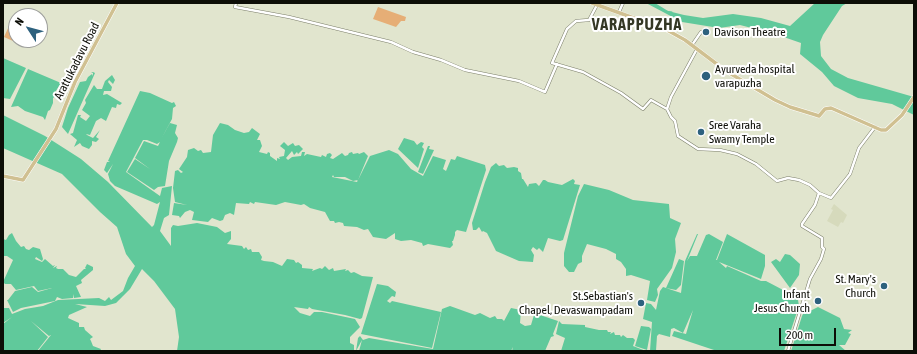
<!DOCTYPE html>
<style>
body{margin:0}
#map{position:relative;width:917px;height:354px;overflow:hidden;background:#e1e5ce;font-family:"Asap Condensed",sans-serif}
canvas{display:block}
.frame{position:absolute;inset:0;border:4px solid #0d0e07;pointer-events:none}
.north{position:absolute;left:8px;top:8px;width:40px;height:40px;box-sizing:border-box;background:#fff;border:1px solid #9e9f9c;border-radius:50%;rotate:306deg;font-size:11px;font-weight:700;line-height:16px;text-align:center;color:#0d0e07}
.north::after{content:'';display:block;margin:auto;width:14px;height:18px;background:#2d617e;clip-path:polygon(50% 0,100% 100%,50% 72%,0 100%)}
.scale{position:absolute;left:779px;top:328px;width:57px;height:18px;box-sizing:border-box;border:2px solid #0d0e07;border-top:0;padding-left:5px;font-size:12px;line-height:14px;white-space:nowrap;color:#0d0e07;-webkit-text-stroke:3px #fff;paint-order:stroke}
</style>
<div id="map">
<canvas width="917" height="354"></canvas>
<div class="frame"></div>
<div class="north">N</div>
<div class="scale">200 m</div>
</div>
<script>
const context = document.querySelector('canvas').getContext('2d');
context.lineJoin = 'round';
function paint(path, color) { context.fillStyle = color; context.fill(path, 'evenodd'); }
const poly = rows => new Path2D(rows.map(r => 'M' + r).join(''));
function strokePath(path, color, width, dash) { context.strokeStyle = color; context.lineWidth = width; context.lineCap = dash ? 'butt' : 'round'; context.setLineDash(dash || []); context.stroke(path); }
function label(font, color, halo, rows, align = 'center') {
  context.font = font + ' "Asap Condensed",sans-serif'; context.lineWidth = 4; context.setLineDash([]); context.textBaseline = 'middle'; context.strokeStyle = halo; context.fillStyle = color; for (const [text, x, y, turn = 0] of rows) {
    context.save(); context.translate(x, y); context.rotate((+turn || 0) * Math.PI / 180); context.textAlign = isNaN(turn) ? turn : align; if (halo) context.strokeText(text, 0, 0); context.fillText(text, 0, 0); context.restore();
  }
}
paint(poly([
 [834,204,847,215,843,223,841,222,838,227,827,221,833,210,831,209]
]), '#d6dabc');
paint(poly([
 [378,7,406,17,405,21,401,21,396,27,373,19],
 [14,15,16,16,16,35,13,41,4,37]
]), '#e6ae76');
paint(poly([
 [646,3,655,3,668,11,684,15,703,18,733,14,761,18,790,26,815,3,847,3,842,6,823,35,820,42,821,56,831,69,848,78,914,97,914,115,892,104,858,98,834,86,822,72,800,54,801,43,775,34,740,25,719,28,682,22],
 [3,58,26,68,10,99,3,98],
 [28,69,61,83,54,94,56,96,53,98,53,103,50,110,48,111,45,120,43,117,25,111,18,106,11,107],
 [93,72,95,73,68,134,62,127,68,108,80,82,86,81,88,77,92,74,93,76,93,73,91,73],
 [112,75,115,80,113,84,109,80,108,82,112,87,111,91,104,91,103,95,107,94,122,103,120,105,117,104,116,108,112,107,106,121,101,118,96,121,90,135,86,134,87,135,93,138,100,130,96,137,99,139,96,142,92,141,92,145,89,149,82,146,80,143,74,147,77,140,70,134,73,133,78,115,81,115,80,117,86,121,90,116,82,110,86,103,85,100,94,85,97,89,102,89,105,81],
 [140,91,150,93,172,103,174,102,176,106,173,108,172,119,161,139,170,123,177,125,175,133,178,138,177,142,169,161,165,186,158,187,154,190,127,172,135,159,150,169,135,158,144,141,158,146,160,142,157,144,147,140,143,140,126,172,160,196,162,188,172,186,169,215,164,218,160,231,171,246,171,228,173,225,178,226,197,223,217,227,225,233,231,231,231,239,227,244,242,246,244,249,246,247,248,250,251,249,252,252,259,252,262,257,261,260,264,261,273,262,282,266,287,259,294,260,296,263,298,262,302,265,302,268,313,269,312,271,320,268,322,269,325,266,329,270,333,268,334,271,346,269,345,271,348,270,351,273,354,272,362,276,373,277,362,318,360,319,345,315,312,309,309,307,308,309,294,307,300,313,310,316,314,312,322,312,355,319,360,327,350,337,350,343,354,345,354,351,177,351,179,337,175,309,154,281,142,269,130,289,116,303,105,306,75,304,87,307,69,315,68,318,79,323,79,327,84,327,85,330,93,337,90,339,91,341,93,346,101,349,100,351,38,351,51,335,49,336,31,321,48,337,37,351,3,351,3,324,12,317,3,323,4,308,9,308,12,314,25,309,43,306,58,300,99,298,105,301,109,297,111,300,123,291,128,278,135,266,126,254,117,227,100,212,62,174,3,148,3,115,45,136,81,159,108,182,152,227,154,225,160,202,157,204,115,186,110,181,108,174,113,164,107,173,104,170,107,162,110,162,108,161],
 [220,123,228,125,235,130,244,133,249,132,252,128,260,134,257,140,260,140,262,146,259,152,267,154,268,152,270,153,270,156,277,161,277,158,280,159,279,157,284,156,285,150,280,146,284,142,288,146,293,143,295,146,299,145,303,149,298,154,297,152,294,155,292,151,286,158,288,160,292,157,301,156,302,152,305,152,304,156,307,154,321,157,322,155,326,157,327,154,330,153,332,155,330,158,333,159,342,153,345,156,348,155,349,153,352,152,353,154,358,153,359,154,364,152,368,156,358,180,353,181,345,177,334,177,333,175,332,177,357,182,370,156,389,150,398,154,411,169,423,176,433,156,446,160,443,169,446,171,451,159,455,160,457,156,485,165,486,170,466,232,457,230,455,232,455,235,453,241,452,241,453,245,450,248,428,244,423,246,422,243,411,240,401,241,395,239,395,233,386,239,373,237,368,229,364,230,357,227,344,226,343,223,339,222,335,223,334,221,330,221,325,212,310,208,304,204,301,205,285,202,276,205,255,202,254,204,250,202,249,204,236,203,234,215,230,213,225,215,223,220,220,221,212,218,208,222,192,220,194,212,190,210,185,212,180,218,179,216,172,215,174,203,187,205,175,202,173,188,175,171,178,170,181,173,183,172,179,169,187,157,188,150,194,148,198,151,201,150,203,153,211,152,213,135],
 [404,138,414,141,417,145,421,142,424,143,422,147,424,149,418,168,398,149],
 [428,146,430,146,429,149,434,150,423,174,418,172],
 [496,163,499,166,504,165,507,168,514,167,518,168,518,171,521,173,522,179,523,179,528,187,529,184,536,183,539,186,543,180,545,180,548,182,562,185,573,179,575,181,574,184,580,185,563,240,560,241,548,238,543,252,539,248,537,250,533,247,531,250,534,255,533,262,519,261,496,251,487,233,483,231,482,232,479,227,476,230,473,230,472,223,485,182,491,167],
 [584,184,609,190,633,200,669,204,670,218,681,223,675,239,676,252,672,268,657,289,658,295,655,302,647,300,650,281,631,275,626,276,626,269,621,262,616,259,616,254,606,249,587,244,582,256,582,262,578,264,574,272,569,272,564,266,564,253,578,196],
 [12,233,16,241,21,247,24,246,26,249,29,250,33,247,40,249,43,259,42,261,36,257,35,259,42,262,45,259,53,266,55,265,53,268,57,266,56,268,58,269,63,269,69,275,76,277,84,269,86,269,85,268,87,264,93,267,93,270,81,280,82,283,76,286,81,297,74,298,73,294,73,298,62,299,57,297,55,301,21,308,13,312,7,300,8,300,15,291,32,287,38,292,52,288,38,291,34,286,16,290,11,284,5,284,3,282,13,260,7,256,3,256,3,239,6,240,9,235],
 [697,234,698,234,687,261,690,256,697,256,706,235,709,234,723,242,716,260,717,260,727,234,765,255,765,266,761,279,719,262,726,268,727,266,761,281,766,281,785,291,786,296,798,300,799,306,784,351,717,351,672,336,674,331,686,334,693,310,683,333,674,328,671,329,670,337,659,334,657,336,656,351,650,351,652,322,643,319,646,303,651,304,656,310,660,291,663,287,681,293,685,261],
 [785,254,790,255,800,264,799,275,790,288,771,262,776,259,780,262],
 [679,259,684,261,681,285,676,290,666,288],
 [377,284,388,286,396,292,395,297,392,296,387,301,390,303,392,301,441,312,432,348,361,334],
 [450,306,475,315,480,313,490,318,495,316,497,319,502,319,504,321,511,308,521,310,520,323,525,326,531,325,534,315,537,314,558,321,553,334,554,336,551,337,545,351,512,351,513,347,511,351,359,351,362,340,356,351,358,338,360,336,363,340,369,338,433,349,442,309],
 [818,307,840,318,844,329,852,330,848,333,851,334,845,345,839,345,846,351,791,351,802,316,806,308,810,311],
 [559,321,562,324,585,325,585,327,599,330,607,330,608,332,611,332,610,334,614,332,615,335,620,335,621,337,623,335,627,338,633,338,635,340,633,346,646,351,561,351,565,338,556,334],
 [641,326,649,327,651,329,647,350,635,346]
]), '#60c99b');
strokePath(poly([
 [665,11,672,12]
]), '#60c99b', 1);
const minor = poly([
 [236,3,235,7,289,17,391,42,413,52,441,60,465,70,519,81,545,92,557,64],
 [597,5,589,20,576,21,567,29,552,63,583,72,621,93,643,109,651,100,667,109,671,117,675,121,678,136,698,149,720,150,737,154,756,164,777,181,788,178,799,180,810,185,819,193,831,198,850,174,859,148,875,127],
 [619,12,623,3],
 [692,45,701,32],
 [667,109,671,97,697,49],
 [788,351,810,279,821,259,824,249,822,247,822,238,802,226,802,224,815,205,819,193]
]);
const major = poly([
 [592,3,667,30,685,40,726,71,775,100,790,107,816,115,819,116,825,109,831,108,881,130,886,130,902,115,914,97],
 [3,176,23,180,56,129,75,82,117,3]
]);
strokePath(minor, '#7c7f6a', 3.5);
strokePath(major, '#fff', 4.5);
strokePath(minor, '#fff', 2.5);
strokePath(major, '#d0c091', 3.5);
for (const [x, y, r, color] of [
 [706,32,4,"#2d617e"],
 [706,76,5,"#2d617e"],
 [701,132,4,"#2d617e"],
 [884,286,4,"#2d617e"],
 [818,301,4,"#2d617e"],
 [641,303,4,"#2d617e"]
]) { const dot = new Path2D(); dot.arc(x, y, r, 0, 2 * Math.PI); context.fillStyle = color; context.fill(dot); strokePath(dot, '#fff', 1.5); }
label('12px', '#0d0e07', '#fff', [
 ["Davison Theatre",714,32],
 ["Ayurveda hospital",715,69],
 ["varapuzha",715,83],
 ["Sree Varaha",709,125],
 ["Swamy Temple",709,139],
 ["St. Mary's",876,279,"right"],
 ["Church",876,293,"right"],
 ["Infant",810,294,"right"],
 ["Jesus Church",810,308,"right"],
 ["St.Sebastian's",633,296,"right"],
 ["Chapel, Devaswampadam",633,310,"right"]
], 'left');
label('12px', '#0d0e07', '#fff', [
 ["Arattukadavu Road",77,61,-63]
]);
context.letterSpacing = '1px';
label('bold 16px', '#343724', '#fff', [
 ["VARAPPUZHA",637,25]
]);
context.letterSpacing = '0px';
</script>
